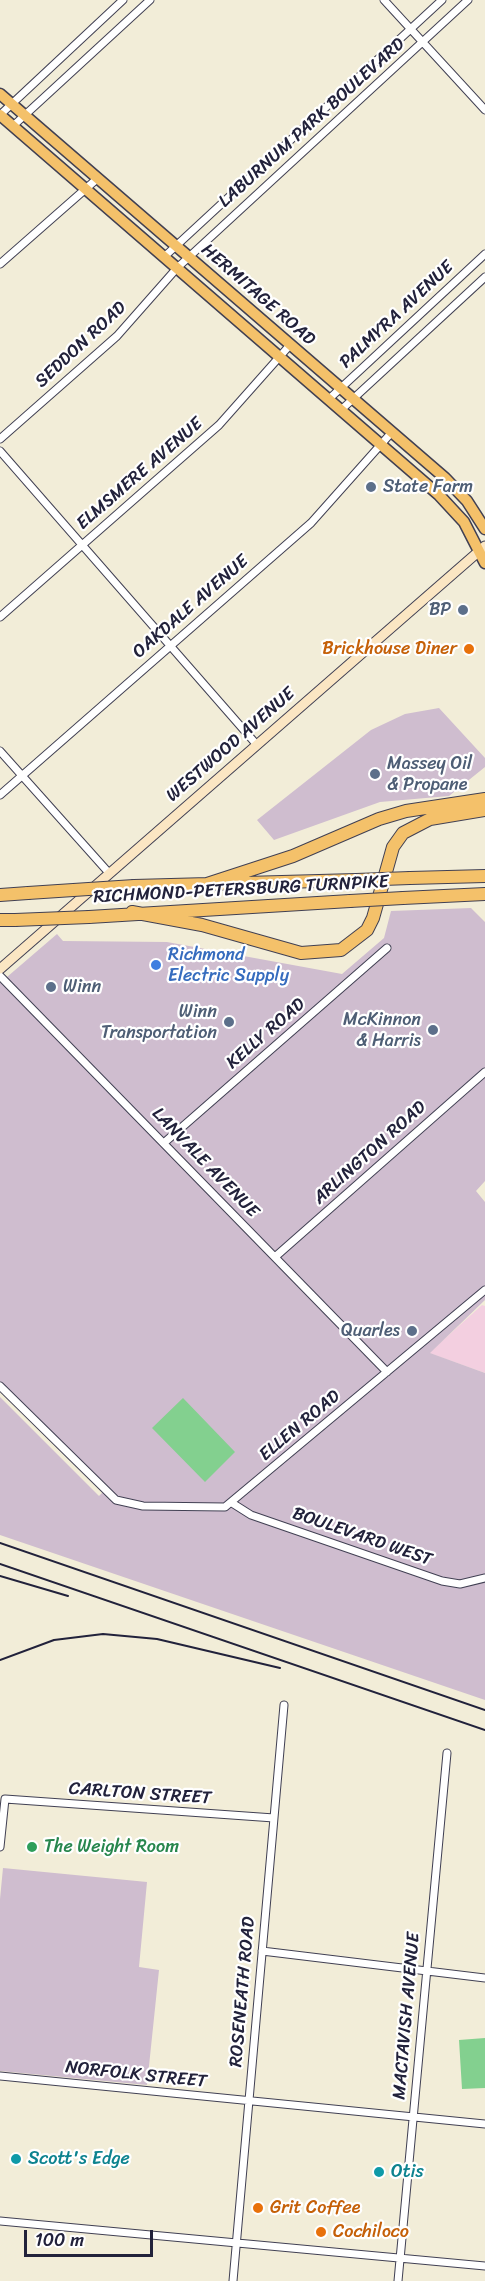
<!DOCTYPE html>
<style>
body{margin:0}
#map{position:relative;width:485px;height:2281px;overflow:hidden;background:#f2edd8;font-family:Sriracha,sans-serif}
canvas{display:block}
.scale{position:absolute;left:24px;top:2230px;width:129px;height:27px;box-sizing:border-box;border:3px solid #22223b;border-top:0;padding-left:8px;font-size:18px;line-height:21px;white-space:nowrap;color:#22223b;-webkit-text-stroke:4px #fff;paint-order:stroke}
</style>
<div id="map">
<canvas width="485" height="2281"></canvas>
<div class="scale">100 m</div>
</div>
<script>
const context = document.querySelector('canvas').getContext('2d');
context.lineJoin = 'round';
function paint(path, color) { context.fillStyle = color; context.fill(path, 'evenodd'); }
const poly = rows => new Path2D(rows.map(r => 'M' + r).join(''));
function strokePath(path, color, width, dash) { context.strokeStyle = color; context.lineWidth = width; context.lineCap = dash ? 'butt' : 'round'; context.setLineDash(dash || []); context.stroke(path); }
function label(font, color, halo, rows, align = 'center') {
  context.font = font + ' Sriracha,sans-serif'; context.lineWidth = 4.5; context.setLineDash([]); context.textBaseline = 'middle'; context.strokeStyle = halo; context.fillStyle = color; for (const [text, x, y, turn = 0] of rows) {
    context.save(); context.translate(x, y); context.rotate((+turn || 0) * Math.PI / 180); context.textAlign = isNaN(turn) ? turn : align; if (halo) context.strokeText(text, 0, 0); context.fillText(text, 0, 0); context.restore();
  }
}
paint(poly([
 [482,1305,485,1306,485,1373,429,1353]
]), '#f3cfe0');
paint(poly([
 [439,708,485,758,485,767,449,796,380,802,274,840,257,820,371,730,405,714],
 [471,908,485,922,485,1181,476,1191,485,1202,485,1300,430,1353,485,1373,485,1700,0,1535,0,1397,99,1496,107,1488,0,1387,0,983,57,934,63,941,167,942,342,974,384,938,391,911],
 [3,1868,147,1882,139,1967,159,1970,147,2085,0,2071,0,1899]
]), '#cfbdcf');
paint(poly([
 [183,1398,235,1452,205,1482,152,1428],
 [485,2038,485,2088,462,2089,459,2040]
]), '#83d08f');
const street = poly([
 [384,0,485,110],
 [0,115,123,0],
 [13,126,150,0],
 [164,257,442,0],
 [0,264,98,178],
 [329,399,485,254],
 [341,410,485,277],
 [0,439,117,336,177,268,468,0],
 [0,451,257,745],
 [0,617,219,425,290,345],
 [0,751,109,873],
 [0,795,311,523,392,432],
 [0,976,387,1372],
 [165,1142,387,948],
 [275,1257,485,1072],
 [0,1386,116,1500,143,1506,225,1507,485,1290],
 [232,1503,251,1515,442,1581,460,1584,485,1578],
 [0,1847,5,1799,274,1818],
 [262,1951,485,1978],
 [0,2076,485,2124],
 [0,2221,485,2266],
 [233,2281,284,1705],
 [398,2281,447,1753]
]);
const secondary = poly([
 [0,969,485,546]
]);
const primary = poly([
 [0,94,445,478,467,501,485,529],
 [0,115,439,495,464,522,485,563]
]);
const highway = poly([
 [410,878,485,876],
 [134,886,356,880],
 [201,886,293,856,379,819,406,811,485,799],
 [0,895,28,893],
 [403,898,485,894],
 [132,912,202,925,301,953,341,950,367,930,373,918,393,847,403,833,430,819,485,810],
 [89,917,350,901],
 [0,920,15,920]
]);
strokePath(street, '#414053', 9);
strokePath(secondary, '#414053', 11);
strokePath(primary, '#414053', 13);
strokePath(highway, '#414053', 14);
strokePath(street, '#fff', 7);
strokePath(secondary, '#fbe6c3', 9);
strokePath(primary, '#f4c16a', 10);
strokePath(highway, '#f4c16a', 12);
strokePath(poly([
 [0,1543,485,1710],
 [0,1564,485,1730],
 [0,1576,68,1596],
 [0,1660,54,1640,103,1634,157,1639,280,1668]
]), '#22223b', 2);
const highwayBridge = poly([
 [356,880,410,878],
 [28,893,134,886],
 [350,901,403,898],
 [15,920,89,917]
]);
strokePath(highwayBridge, '#414053', 14, []);
strokePath(highwayBridge, '#f4c16a', 12);
for (const [x, y, r, color] of [
 [371,487,6,"#5c6f8a"],
 [463,610,6,"#5c6f8a"],
 [469,649,6,"#e8710a"],
 [375,774,6,"#5c6f8a"],
 [156,965,6,"#3f7fe0"],
 [51,987,6,"#5c6f8a"],
 [229,1022,6,"#5c6f8a"],
 [433,1030,6,"#5c6f8a"],
 [412,1331,6,"#5c6f8a"],
 [32,1847,6,"#2e9e5b"],
 [16,2159,6,"#0f9aa8"],
 [379,2172,6,"#0f9aa8"],
 [258,2208,6,"#e8710a"],
 [321,2232,6,"#e8710a"]
]) { const dot = new Path2D(); dot.arc(x, y, r, 0, 2 * Math.PI); context.fillStyle = color; context.fill(dot); strokePath(dot, '#fff', 2); }
label('18px', '#22223b', '#fff', [
 ["LABURNUM PARK BOULEVARD",312,123,-42],
 ["HERMITAGE ROAD",258,295,41],
 ["PALMYRA AVENUE",397,315,-43],
 ["SEDDON ROAD",81,345,-43],
 ["ELMSMERE AVENUE",140,474,-41],
 ["OAKDALE AVENUE",191,607,-41],
 ["WESTWOOD AVENUE",231,745,-41],
 ["RICHMOND-PETERSBURG TURNPIKE",241,890,-3],
 ["KELLY ROAD",266,1034,-41],
 ["ARLINGTON ROAD",370,1153,-42],
 ["LANVALE AVENUE",205,1163,46],
 ["ELLEN ROAD",300,1426,-40],
 ["BOULEVARD WEST",362,1537,19],
 ["CARLTON STREET",140,1794,4],
 ["ROSENEATH ROAD",243,1992,-85],
 ["MACTAVISH AVENUE",407,2016,-85],
 ["NORFOLK STREET",136,2075,6]
]);
label('18px', '#4e5e75', '#fff', [
 ["State Farm",383,487,"left"],
 ["BP",451,610],
 ["Massey Oil",387,764,"left"],
 ["& Propane",387,785,"left"],
 ["Winn",63,987,"left"],
 ["Winn",217,1012],
 ["Transportation",217,1033],
 ["McKinnon",421,1020],
 ["& Harris",421,1041],
 ["Quarles",400,1331]
], 'right');
label('18px', '#c56008', '#fff', [
 ["Brickhouse Diner",457,649,"right"],
 ["Grit Coffee",270,2208],
 ["Cochiloco",333,2232]
], 'left');
label('18px', '#366cbe', '#fff', [
 ["Richmond",168,955],
 ["Electric Supply",168,976]
], 'left');
label('18px', '#27864d', '#fff', [
 ["The Weight Room",44,1847]
], 'left');
label('18px', '#0d838f', '#fff', [
 ["Scott's Edge",28,2159],
 ["Otis",391,2172]
], 'left');
</script>
